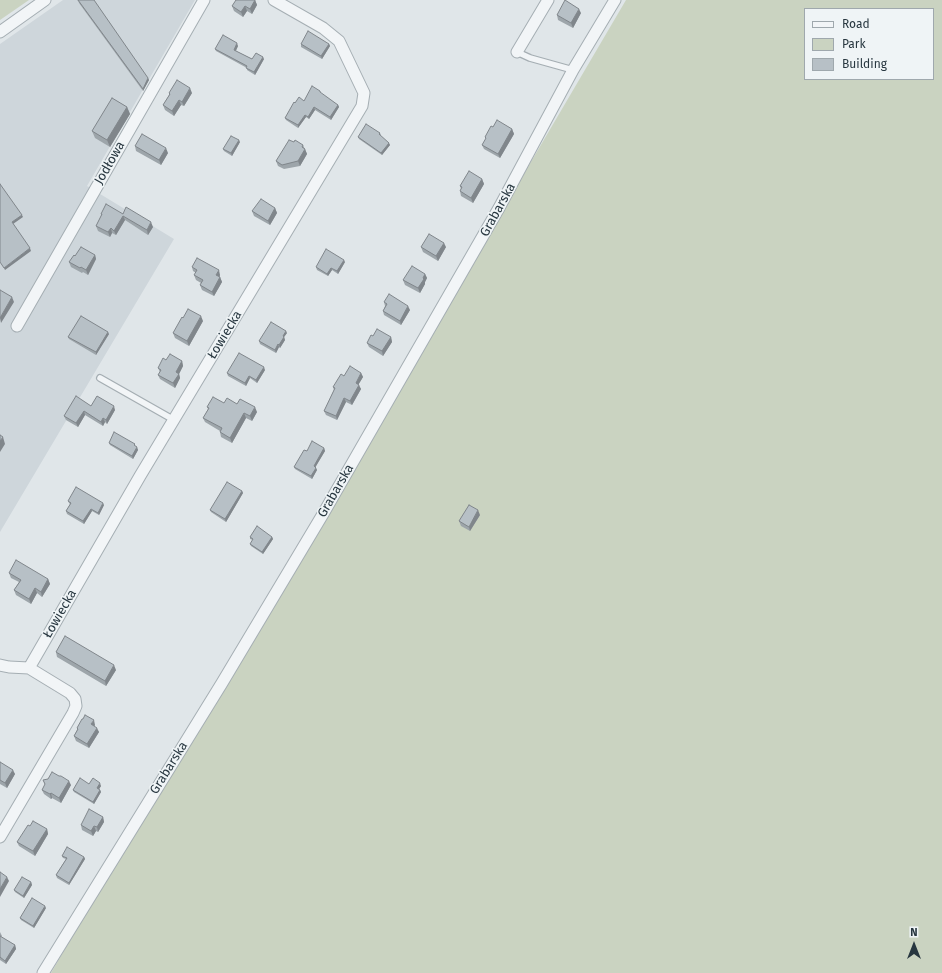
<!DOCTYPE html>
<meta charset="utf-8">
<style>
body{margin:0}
#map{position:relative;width:942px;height:973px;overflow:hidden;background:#e0e6e9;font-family:"Fira Sans",sans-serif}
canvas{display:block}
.legend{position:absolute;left:804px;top:8px;width:130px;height:72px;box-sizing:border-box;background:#eff4f6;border:1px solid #9fa8ad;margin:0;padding:5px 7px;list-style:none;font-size:12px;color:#283740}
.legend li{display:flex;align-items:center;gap:8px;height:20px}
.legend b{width:20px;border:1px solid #9fa8ad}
.north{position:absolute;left:894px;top:925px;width:40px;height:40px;-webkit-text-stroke:3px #eff4f6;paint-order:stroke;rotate:0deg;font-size:11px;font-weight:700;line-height:16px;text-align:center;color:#283740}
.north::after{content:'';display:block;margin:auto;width:14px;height:18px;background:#283740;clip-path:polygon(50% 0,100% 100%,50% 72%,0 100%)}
</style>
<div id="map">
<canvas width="942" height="973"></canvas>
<ul class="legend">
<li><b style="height:5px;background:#f2f5f7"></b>Road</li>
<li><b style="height:11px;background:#cad3c1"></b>Park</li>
<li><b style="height:11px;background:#b7c0c6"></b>Building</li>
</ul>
<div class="north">N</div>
</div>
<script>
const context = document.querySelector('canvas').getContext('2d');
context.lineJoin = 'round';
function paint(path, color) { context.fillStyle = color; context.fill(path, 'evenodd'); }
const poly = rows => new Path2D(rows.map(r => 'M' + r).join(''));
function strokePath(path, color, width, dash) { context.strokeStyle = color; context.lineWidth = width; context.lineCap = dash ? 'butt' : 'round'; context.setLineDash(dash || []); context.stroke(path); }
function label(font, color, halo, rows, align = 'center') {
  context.font = font + ' "Fira Sans",sans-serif'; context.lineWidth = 3; context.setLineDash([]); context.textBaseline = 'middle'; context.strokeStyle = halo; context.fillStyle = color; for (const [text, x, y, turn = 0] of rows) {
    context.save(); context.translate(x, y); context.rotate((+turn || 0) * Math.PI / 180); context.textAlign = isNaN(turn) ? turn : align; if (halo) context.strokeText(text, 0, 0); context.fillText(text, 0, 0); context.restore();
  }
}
paint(poly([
 [63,0,195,0,87,186,174,239,0,532,0,44]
]), '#ced6db');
paint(poly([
 [0,0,29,0,0,20],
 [626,0,942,0,942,973,51,973,109,873,330,504],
 [805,9,933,9,933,79,805,79]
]), '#cad3c1');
const service = poly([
 [517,52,530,58,573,70],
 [100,378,174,420]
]);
const minor = poly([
 [0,32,45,0],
 [517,52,548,0],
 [17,326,204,0],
 [0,665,9,667,29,668,140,476,362,106,364,93,339,41,323,28,274,0],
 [0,837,73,713,76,706,75,699,70,693,29,668],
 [43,973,222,683,323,514,499,208,573,70,615,0]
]);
strokePath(service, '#a5aeb3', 8);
strokePath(minor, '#a5aeb3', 13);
strokePath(service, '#f2f5f7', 5.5);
strokePath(minor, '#f2f5f7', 11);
paint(poly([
 [78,0,149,80,143,91,79,3],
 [235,0,255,0,257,5,252,14,247,11,243,17,234,11,232,6,236,1],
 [581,13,573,28,558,20,557,15],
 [301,44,329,44,330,46,322,59,301,47],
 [238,46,236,51,252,59,264,59,255,75,247,70,247,68,216,51,215,49],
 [320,91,321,94,338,105,339,107,331,120,315,110,309,119,306,117,298,128,286,120,285,118,295,103,304,101],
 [169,93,192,93,184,106,181,105,174,116,165,110,163,105,169,95],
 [127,107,130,114,110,147,95,138,92,131],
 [493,127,512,129,514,134,500,158,484,149,482,145,486,139,485,137],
 [380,133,381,135,380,136,390,145,382,155,359,139,358,137],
 [240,142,232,156,224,151,223,149],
 [294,142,303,145,307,154,300,166,284,169,278,166,276,161],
 [135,146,168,153,161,165,136,151],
 [482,179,484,184,473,203,461,196,460,191,461,189,460,186],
 [275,208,277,213,270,225,254,216,252,211],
 [101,214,123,214,153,227,148,235,125,220,116,235,112,233,110,237,98,231,96,226,101,216],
 [421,247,446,247,438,261,423,252],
 [95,255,96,259,88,275,83,272,82,273,71,267,69,262,75,256],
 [345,262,338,274,332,270,328,276,317,270,316,267],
 [192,267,220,275,219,277,220,277,222,282,214,296,202,290,200,285,201,283,196,280,194,275,196,273,193,271],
 [425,274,427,278,425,282,425,284,420,293,405,285,403,280],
 [384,302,410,310,401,325,384,315,383,311,385,306],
 [183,318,203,321,189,346,175,338,173,333],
 [287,333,284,337,285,340,280,348,279,347,276,353,260,344,259,341],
 [109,334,96,355,69,339,68,337],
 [373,336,391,337,392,342,383,356,369,347,367,343],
 [166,360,182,361,183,366,179,374,180,378,175,388,160,379,158,375,160,372,158,368],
 [265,370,257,383,250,378,246,386,228,376,227,373],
 [361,373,363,377,358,385,361,389,352,405,346,402,337,420,326,415,324,411,334,390,333,387,344,376],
 [224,403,237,404,257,412,252,421,246,418,232,443,221,437,220,432,220,431,205,422,203,418,208,409,207,407],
 [91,406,115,410,107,424,105,422,103,426,85,415,78,427,66,420,64,416],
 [109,443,136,446,138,450,133,459,110,445],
 [324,448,325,451,315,467,317,470,312,479,295,469,294,467,307,451],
 [242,491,243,493,226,522,211,512,210,510],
 [68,501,104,505,99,515,92,511,84,524,67,514,66,511,70,504,69,503],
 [480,515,470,531,461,526,459,521],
 [250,537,272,537,273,539,263,554,251,546,250,544,253,540,250,539],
 [9,573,48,579,50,584,42,597,37,593,31,604,16,595,14,590,19,582,11,578],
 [56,652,116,670,106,686,57,657],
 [95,725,94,726,99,732,89,748,76,741,74,736,77,730,77,728],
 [0,762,15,774,7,788,0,784],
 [43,780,71,785,61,803,52,798,51,799,44,794,42,790,45,785],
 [89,784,101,786,99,789,100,790,101,792,94,804,74,792,73,790],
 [103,817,104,822,98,832,96,831,93,836,82,830,81,825],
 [30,826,47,829,48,834,35,856,19,846,17,842],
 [62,856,84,857,85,859,69,885,57,878,56,875,66,859,63,858],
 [31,882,32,885,24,898,15,892,14,890],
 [46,908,34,928,21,920,20,918],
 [0,932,2,936,1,937,15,945,16,949,6,964,0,960]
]), '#9da5aa');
paint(poly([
 [255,0,257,5,252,14,250,9],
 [245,6,247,11,243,17,241,12],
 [579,9,581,13,573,28,571,23],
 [237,43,238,46,235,52,234,50],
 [329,44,330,46,322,59,321,56],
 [263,57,264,59,255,75,254,72],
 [148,78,149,80,143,91,143,89],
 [190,88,192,93,184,106,182,102],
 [179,100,181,105,174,116,172,111],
 [338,105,339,107,331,120,330,117],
 [127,107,130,114,110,147,107,140],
 [314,107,315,110,309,119,308,117],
 [305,115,306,117,298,128,298,125],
 [512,129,514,134,500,158,498,154],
 [239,140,240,142,232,156,231,153],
 [389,143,390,145,382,155,381,153],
 [166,148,168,153,161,165,159,160],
 [305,149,307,154,300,166,298,161],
 [482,179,484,184,473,203,471,198],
 [275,208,277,213,270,225,268,221],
 [22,215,23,217,13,224,12,222],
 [123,216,125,220,116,235,114,231],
 [151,222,153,227,148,235,147,230],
 [111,228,112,233,110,237,108,232],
 [444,243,446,247,438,261,436,256],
 [30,248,31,251,5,270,4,268],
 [95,255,96,259,88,275,86,270],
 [344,260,345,262,338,274,337,271],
 [331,268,332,270,328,276,327,274],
 [219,270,220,275,218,280,216,275],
 [425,274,427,278,425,282,425,284,420,293,418,288],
 [220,277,222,282,214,296,212,292],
 [12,297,14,302,1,323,0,318],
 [408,306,410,310,401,325,400,321],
 [201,316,203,321,189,346,187,341],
 [286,331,287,333,284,337,285,340,280,348,279,345,283,336],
 [108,332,109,334,96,355,96,352],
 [391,337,392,342,383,356,382,351],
 [278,344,279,347,276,353,275,350],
 [182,361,183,366,179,374,180,378,175,388,173,383,176,372],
 [264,367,265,370,257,383,256,380],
 [361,373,363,377,357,387,356,383],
 [249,376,250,378,246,386,245,383],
 [359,385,361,389,352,405,350,401],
 [344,398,346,402,337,420,336,416],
 [114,406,115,410,107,424,106,420],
 [255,407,257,412,252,421,250,416],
 [84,411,85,415,78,427,76,423],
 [244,413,246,418,232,443,230,438],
 [103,418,105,422,103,426,101,422],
 [3,437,5,444,0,452,0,441],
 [137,447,138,450,133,459,132,456],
 [324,448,325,451,315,468,314,466],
 [316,468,317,470,312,479,311,476],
 [242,491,243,493,226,522,225,519],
 [103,503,104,505,99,515,98,513],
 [91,509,92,511,84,524,83,521],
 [478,510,480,515,470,531,469,527],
 [272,537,273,539,263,554,262,552],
 [48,579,50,584,42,597,41,592],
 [35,588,37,593,31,604,29,599],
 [114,665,116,670,106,686,105,681],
 [94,720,95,725,93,729,91,724],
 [97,728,99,732,89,748,87,744],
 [13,770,15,774,7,788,5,783],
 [69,781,71,785,61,803,59,798],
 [100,783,101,786,98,791,97,788],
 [100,790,101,792,94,804,93,802],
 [51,793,52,798,51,799,50,794],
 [103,817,104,822,98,832,97,827],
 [94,826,96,831,93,836,91,831],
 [47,829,48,834,35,856,33,851],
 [84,857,85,859,69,885,69,883],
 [7,877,9,881,0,897,0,889],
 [31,882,32,885,24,898,23,896],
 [45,906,46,908,34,928,33,926],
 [15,945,16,949,6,964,5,961]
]), '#80868b');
const building = poly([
 [78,0,94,0,148,78,143,89,78,0],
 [236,0,255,0,250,9,245,6,241,12,232,6,236,0],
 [565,0,579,9,571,23,557,15,565,0],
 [308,31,329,44,321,56,301,44,308,31],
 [223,35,237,43,234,50,252,59,256,53,263,57,254,72,246,68,247,66,215,49,223,35],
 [177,80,190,88,182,102,179,100,172,111,163,105,170,94,169,93,177,80],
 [312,86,320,91,320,92,338,105,330,117,314,107,308,117,305,115,298,125,285,118,294,102,295,103,299,97,304,101,312,86],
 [112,98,127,107,107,140,92,131,112,98],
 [497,120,512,129,498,154,482,145,486,138,485,137,491,126,493,127,497,120],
 [366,124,380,133,379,134,389,143,381,153,358,137,366,124],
 [142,134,166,148,159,160,135,146,142,134],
 [231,136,239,140,231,153,223,149,231,136],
 [289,140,294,142,295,140,303,145,302,147,305,149,298,161,282,165,276,161,289,140],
 [469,171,482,179,471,198,460,191,462,187,460,186,469,171],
 [0,184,22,215,12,222,30,248,4,268,0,262,0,184],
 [261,199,275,208,268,221,252,211,261,199],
 [106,204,123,214,126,207,151,222,147,230,123,216,114,231,111,228,108,232,96,226,102,214,101,214,106,204],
 [429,234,444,243,436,256,421,247,429,234],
 [81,247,95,255,86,270,81,267,80,268,69,262,74,255,75,256,81,247],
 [326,249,344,260,337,271,331,268,327,274,316,267,326,249],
 [197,258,219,270,216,275,220,277,212,292,200,285,203,280,194,275,197,270,192,267,197,258],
 [412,266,425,274,423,278,424,279,418,288,403,280,412,266],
 [0,290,12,297,0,318,0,290],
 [389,294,408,306,400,321,383,311,387,304,384,302,389,294],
 [188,309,201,316,187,341,173,333,182,317,183,318,188,309],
 [81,316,108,332,96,352,68,337,81,316],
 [271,322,286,331,283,336,284,337,279,345,278,344,275,350,259,341,271,322],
 [377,329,391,337,382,351,367,343,371,335,373,336,377,329],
 [239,353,264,367,256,380,249,376,245,383,227,373,239,353],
 [170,354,182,361,176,372,179,374,173,383,158,375,161,370,158,368,163,358,166,360,170,354],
 [350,366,361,373,356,383,359,385,350,401,344,398,336,416,324,411,335,388,333,387,341,374,344,376,350,366],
 [76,396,91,406,97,396,114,406,106,420,103,418,101,422,84,411,76,423,64,416,76,396],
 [213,397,224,403,227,398,237,404,240,399,255,407,250,416,244,413,230,438,220,432,222,428,203,418,209,408,207,407,213,397],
 [114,432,135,444,134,445,137,447,132,456,109,443,114,432],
 [0,435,3,437,0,441,0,435],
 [312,441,324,448,314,466,316,468,311,476,294,467,304,450,307,451,312,441],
 [227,482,242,491,225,519,210,510,227,482],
 [76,487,103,503,98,513,91,509,83,521,66,511,71,503,68,501,76,487],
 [469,505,478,510,469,527,459,521,469,505],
 [257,526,272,537,262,552,250,544,253,539,250,537,257,526],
 [16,560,48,579,41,592,35,588,29,599,14,590,21,580,9,573,16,560],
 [65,636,114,665,105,681,56,652,65,636],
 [85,715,94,720,91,724,97,728,87,744,74,736,78,729,77,728,82,719,83,719,85,715],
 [0,762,13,770,5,783,0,780,0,762],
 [52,772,59,776,61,776,69,781,59,798,51,793,50,794,42,790,45,784,43,780,48,779,52,772],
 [80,778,89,784,93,778,100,783,97,788,100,790,93,802,73,790,80,778],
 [89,809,103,817,97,827,94,826,91,831,81,825,89,809],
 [33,821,47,829,33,851,17,842,28,825,30,826,33,821],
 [67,847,84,857,69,883,56,875,67,858,62,856,67,847],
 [0,872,7,877,0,889,0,872],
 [22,877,31,882,23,896,14,890,22,877],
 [32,898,45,906,33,926,20,918,32,898],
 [0,936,15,945,5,961,0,957,0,936]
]);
paint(building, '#b7c0c6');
strokePath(building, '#80868b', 1);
label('13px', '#283740', '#eff4f6', [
 ["Jodłowa",110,163,-60],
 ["Grabarska",498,210,-61],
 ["Łowiecka",225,335,-59],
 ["Grabarska",336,491,-60],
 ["Łowiecka",60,614,-60],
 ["Grabarska",169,768,-58]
]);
</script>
